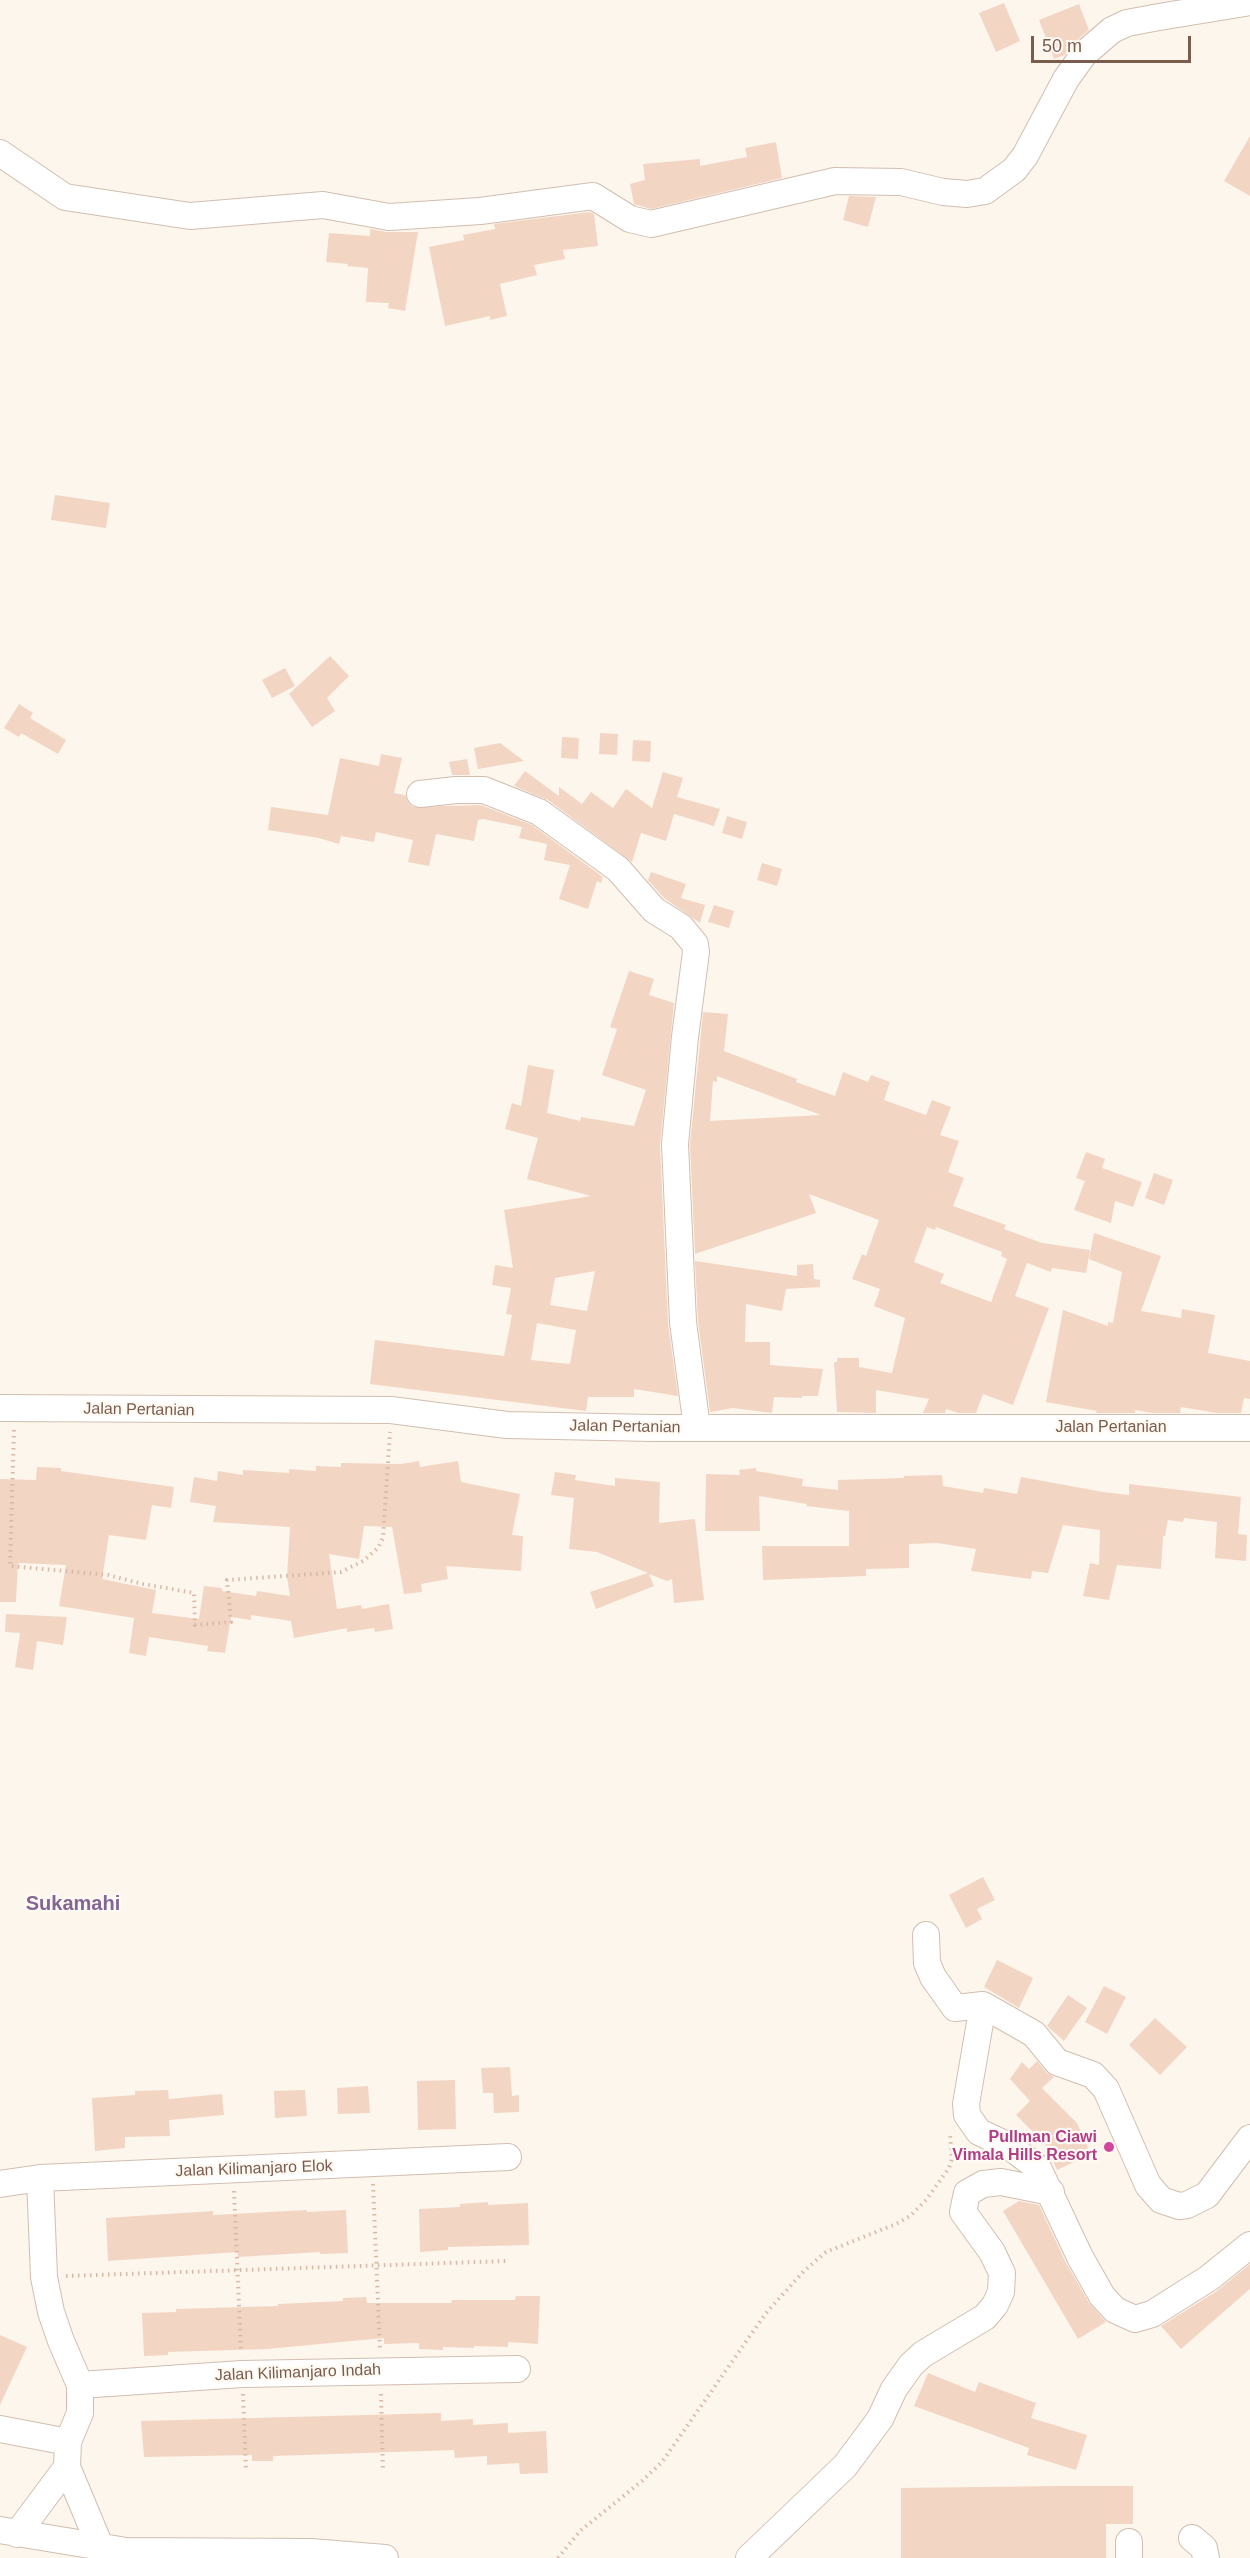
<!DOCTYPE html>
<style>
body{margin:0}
#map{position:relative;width:1250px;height:2558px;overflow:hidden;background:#fdf6ec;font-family:Arial,sans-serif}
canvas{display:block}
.scale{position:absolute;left:1031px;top:36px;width:160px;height:27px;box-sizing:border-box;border:3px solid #7a5c4d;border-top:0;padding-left:8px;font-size:18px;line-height:21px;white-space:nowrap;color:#7a5c4d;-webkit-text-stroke:4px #fffaf3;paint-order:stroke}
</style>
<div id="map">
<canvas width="1250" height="2558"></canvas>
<div class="scale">50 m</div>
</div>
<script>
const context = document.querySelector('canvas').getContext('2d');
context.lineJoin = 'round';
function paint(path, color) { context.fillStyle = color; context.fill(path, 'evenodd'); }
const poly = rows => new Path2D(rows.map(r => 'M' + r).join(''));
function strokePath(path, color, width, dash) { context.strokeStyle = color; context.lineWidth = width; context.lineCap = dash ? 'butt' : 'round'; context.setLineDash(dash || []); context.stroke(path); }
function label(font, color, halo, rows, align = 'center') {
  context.font = font + ' Arial,sans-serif'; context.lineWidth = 4.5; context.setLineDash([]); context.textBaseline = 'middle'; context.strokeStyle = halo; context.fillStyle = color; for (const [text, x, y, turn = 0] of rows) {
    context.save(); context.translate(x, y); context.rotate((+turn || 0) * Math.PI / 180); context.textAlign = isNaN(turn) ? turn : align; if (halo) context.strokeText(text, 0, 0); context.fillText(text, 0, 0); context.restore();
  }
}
paint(poly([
 [1004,3,1020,41,996,52,979,13],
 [1079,4,1089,30,1074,43,1065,55,1054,59,1039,20],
 [1250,136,1250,196,1224,181],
 [776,142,782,178,651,209,634,204,630,184,645,180,643,164,700,159,700,166,747,157,745,148],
 [849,196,876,197,868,227,843,220],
 [590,212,594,214,598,246,563,250,565,259,534,265,537,275,500,284,507,316,490,320,490,316,445,326,429,247,464,240,463,235,495,229,494,224],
 [370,229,387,232,418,232,405,311,388,308,389,303,366,302,368,268,347,266,348,264,326,262,329,233,370,236],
 [55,495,110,503,106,528,51,520],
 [330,656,349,676,327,698,335,711,312,727,289,694],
 [285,668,295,686,272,698,262,680],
 [19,704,33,713,30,718,66,740,58,754,21,733,19,737,4,728],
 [600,733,618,734,617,755,599,754],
 [562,737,579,738,578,759,561,758],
 [633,740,651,741,650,762,632,761],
 [500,743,524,761,478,769,474,748],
 [381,754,402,758,394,793,405,795,408,802,413,807,481,805,532,825,603,877,601,883,597,881,588,909,559,899,570,865,544,860,547,844,519,838,522,827,483,819,478,820,474,841,436,834,429,866,408,862,413,840,376,832,374,842,341,836,339,844,319,838,268,830,271,807,328,815,340,758,379,766],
 [467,759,470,775,452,775,449,762],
 [525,771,559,796,559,787,582,804,591,792,613,808,626,789,652,808,663,772,683,778,677,797,720,809,714,826,674,814,666,841,641,833,632,862,548,800,514,786],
 [727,816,747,822,742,839,722,833],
 [762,863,782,869,777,886,757,880],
 [651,872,686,884,681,898,705,905,700,923,664,898,648,880],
 [714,905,734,911,729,928,708,922],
 [629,971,654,979,649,995,674,1003,660,1145,668,1323,678,1396,634,1389,634,1397,588,1397,586,1411,370,1384,375,1340,504,1356,512,1315,506,1314,511,1288,492,1285,495,1265,513,1268,504,1210,591,1196,527,1179,538,1138,505,1129,512,1103,521,1106,528,1065,554,1070,547,1113,580,1121,581,1117,634,1126,646,1090,602,1075,617,1029,610,1027],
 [595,1271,587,1311,550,1305,555,1278],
 [537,1323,576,1330,570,1364,531,1360],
 [703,1012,728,1014,724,1051,797,1079,796,1082,835,1096,843,1072,868,1082,871,1075,890,1082,884,1100,926,1115,932,1100,951,1107,940,1135,959,1141,948,1172,964,1178,953,1206,1006,1225,1004,1229,1042,1243,1090,1250,1086,1273,1052,1268,1051,1272,1027,1263,1015,1296,1049,1308,1013,1405,983,1394,976,1413,958,1413,946,1409,945,1413,923,1413,929,1399,876,1390,876,1413,837,1412,834,1362,837,1362,837,1358,859,1358,859,1367,892,1373,905,1318,874,1306,880,1289,852,1279,862,1254,866,1256,879,1220,809,1194,816,1213,695,1254,690,1144],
 [717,1076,821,1115,710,1121,713,1081,717,1082],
 [927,1227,935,1230,936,1227,1002,1252,1001,1256,1007,1259,991,1302,940,1283,944,1274,914,1262],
 [1086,1152,1105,1159,1102,1168,1142,1182,1133,1207,1115,1201,1111,1223,1074,1210,1085,1181,1076,1178],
 [1154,1173,1173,1180,1164,1205,1145,1198],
 [1094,1233,1161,1256,1141,1311,1181,1318,1182,1309,1215,1315,1208,1353,1250,1361,1250,1399,1244,1398,1241,1413,1217,1413,1181,1407,1180,1413,1153,1413,1135,1410,1135,1413,1096,1413,1097,1411,1046,1402,1063,1310,1108,1326,1108,1322,1113,1323,1122,1272,1089,1259],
 [695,1261,797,1276,797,1265,813,1264,814,1279,820,1280,820,1287,786,1289,782,1311,746,1304,745,1342,770,1342,770,1365,823,1369,818,1396,802,1396,802,1398,774,1397,772,1413,733,1408,710,1412,698,1321],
 [419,1461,420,1467,458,1461,461,1482,520,1494,512,1535,523,1536,521,1571,446,1566,448,1579,421,1584,422,1592,404,1594,392,1527,364,1526,359,1559,329,1554,337,1609,361,1605,362,1609,389,1604,393,1629,375,1632,374,1628,347,1632,347,1628,294,1638,291,1621,251,1615,251,1620,231,1617,225,1653,207,1651,208,1646,149,1637,146,1656,129,1653,134,1618,59,1606,66,1565,18,1563,16,1602,0,1602,0,1479,36,1480,37,1467,61,1468,61,1471,174,1487,171,1508,152,1505,146,1540,109,1535,102,1579,156,1590,152,1613,199,1619,204,1586,222,1588,222,1591,256,1596,257,1591,290,1596,287,1577,290,1527,213,1522,216,1506,190,1502,194,1477,217,1481,218,1471,243,1475,243,1470,289,1473,289,1469,316,1471,316,1466,341,1467,341,1463,401,1464],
 [756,1468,756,1471,803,1479,802,1486,838,1490,838,1480,904,1478,904,1476,942,1475,943,1486,983,1493,984,1488,1017,1494,1021,1477,1103,1492,1129,1495,1129,1484,1241,1497,1238,1534,1247,1535,1246,1561,1215,1558,1217,1522,1184,1518,1183,1522,1168,1520,1165,1536,1163,1536,1161,1569,1117,1565,1109,1600,1083,1596,1090,1563,1099,1565,1100,1530,1063,1525,1048,1573,1032,1571,1031,1579,971,1571,976,1549,937,1543,909,1544,909,1568,866,1569,866,1576,763,1580,762,1546,849,1546,849,1511,806,1506,807,1504,759,1496,760,1531,705,1531,706,1474,740,1475,739,1470],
 [555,1472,576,1475,575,1480,615,1486,615,1478,660,1482,659,1523,695,1519,704,1600,674,1603,672,1579,667,1581,649,1574,654,1586,596,1609,590,1592,648,1573,597,1552,569,1549,574,1498,551,1495],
 [6,1614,67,1617,63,1645,37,1641,33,1670,15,1667,20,1633,5,1632],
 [983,1877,995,1900,977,1909,982,1919,966,1928,949,1895],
 [997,1960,1033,1978,1019,2008,984,1987],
 [1104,1986,1126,1997,1107,2034,1085,2022],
 [1068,1995,1087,2008,1064,2041,1047,2026],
 [1155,2018,1187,2047,1160,2075,1129,2045],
 [1037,2061,1046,2072,1054,2077,1042,2088,1077,2123,1091,2154,1057,2170,1046,2145,1016,2115,1030,2101,1010,2079,1022,2062,1029,2069],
 [510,2067,512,2096,519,2095,519,2112,494,2113,493,2093,483,2093,481,2068],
 [455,2080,456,2129,418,2130,417,2081],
 [368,2086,370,2113,338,2114,337,2088],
 [168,2090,169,2099,222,2094,224,2115,169,2120,170,2136,125,2137,125,2148,95,2151,92,2098,135,2095,135,2091],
 [305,2090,307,2116,275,2118,274,2091],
 [1019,2201,1039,2205,1066,2263,1089,2303,1106,2322,1078,2339,1003,2211],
 [488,2202,488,2205,528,2203,529,2245,448,2247,448,2250,420,2252,419,2209,460,2207,460,2204],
 [307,2210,307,2212,346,2210,348,2253,320,2254,320,2252,238,2257,238,2252,108,2261,106,2218,213,2211,213,2215],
 [1250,2264,1250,2289,1181,2349,1161,2326,1217,2291],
 [516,2296,540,2296,538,2344,508,2342,508,2347,474,2346,474,2348,443,2347,443,2350,419,2349,419,2343,384,2344,384,2338,267,2349,168,2352,168,2355,144,2356,142,2313,176,2312,176,2309,278,2306,278,2304,343,2301,343,2298,366,2297,367,2303,451,2303,452,2300,515,2300],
 [0,2335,27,2347,0,2405],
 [928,2373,975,2392,979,2382,1036,2403,1031,2418,1087,2435,1076,2470,1027,2455,1029,2448,914,2406],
 [441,2413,441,2421,473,2419,473,2425,508,2423,508,2433,546,2431,548,2473,520,2474,519,2463,487,2465,487,2456,455,2458,454,2450,273,2456,273,2461,252,2461,252,2455,144,2457,141,2421],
 [1059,2486,1133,2486,1133,2524,1106,2524,1106,2558,901,2558,901,2488]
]), '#f3d5c3');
const minor = poly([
 [0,153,65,197,190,216,323,205,389,217,480,211,593,196,630,219,651,224,835,181,901,182,943,192,967,194,985,191,1014,170,1025,156,1066,79,1084,54,1112,30,1127,23,1159,17,1250,2],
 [420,794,456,790,484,790,539,812,618,869,654,910,681,927,695,944,696,952,685,1037,675,1144,683,1322,697,1428],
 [0,1408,391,1410,507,1425,653,1428,1250,1428],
 [926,1935,927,1963,933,1977,955,2008,983,2005,1034,2034,1057,2062,1093,2075,1106,2089,1148,2185,1161,2200,1179,2206,1187,2205,1207,2195,1250,2138],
 [983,2005,966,2104,967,2115,979,2132,1009,2146,1038,2168,1080,2257,1102,2296,1115,2310,1135,2319,1152,2314,1209,2278,1250,2245],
 [40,2178,44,2277,51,2312,61,2341,80,2385,80,2413,68,2442,67,2467,100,2546],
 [0,2184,40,2178,508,2157],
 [80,2385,242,2374,517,2369],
 [0,2429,68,2442],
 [0,2530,126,2551,311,2552,385,2558],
 [17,2534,67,2467],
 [1192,2538,1204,2548,1206,2558],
 [749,2558,845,2466,880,2419,894,2389,911,2365,923,2354,985,2317,995,2305,1001,2292,1002,2273,992,2252,963,2212,967,2193,983,2184,1001,2182,1051,2192],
 [1129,2558,1129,2542]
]);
strokePath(minor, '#d1beb0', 28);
strokePath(poly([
 [14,1430,10,1566,108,1575,143,1584,194,1593,195,1625,231,1622,227,1580,341,1572,363,1561,378,1548,383,1538,390,1432],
 [373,2184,380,2350],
 [234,2191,241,2351],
 [66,2276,506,2261],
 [243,2394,246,2471],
 [381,2394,383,2471],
 [558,2558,580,2531,642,2481,662,2462,766,2313,804,2271,826,2252,896,2224,910,2216,926,2200,949,2168,952,2159,950,2134]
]), '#d9b8a5', 4, [1.5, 4.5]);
strokePath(minor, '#fff', 26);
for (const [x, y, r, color] of [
 [1109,2147,6,"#d1479c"]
]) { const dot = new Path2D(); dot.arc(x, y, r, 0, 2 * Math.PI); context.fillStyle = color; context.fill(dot); strokePath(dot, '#fffaf3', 2); }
label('16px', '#7a5c4d', '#fffaf3', [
 ["Jalan Pertanian",139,1410,1],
 ["Jalan Pertanian",625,1427,1],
 ["Jalan Pertanian",1111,1428],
 ["Jalan Kilimanjaro Elok",254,2169,-2],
 ["Jalan Kilimanjaro Indah",298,2373,-2]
]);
label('bold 16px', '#b23c85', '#fffaf3', [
 ["Pullman Ciawi",1097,2138],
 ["Vimala Hills Resort",1097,2156]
], 'right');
label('bold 20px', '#846695', '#fffaf3', [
 ["Sukamahi",73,1904]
]);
</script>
